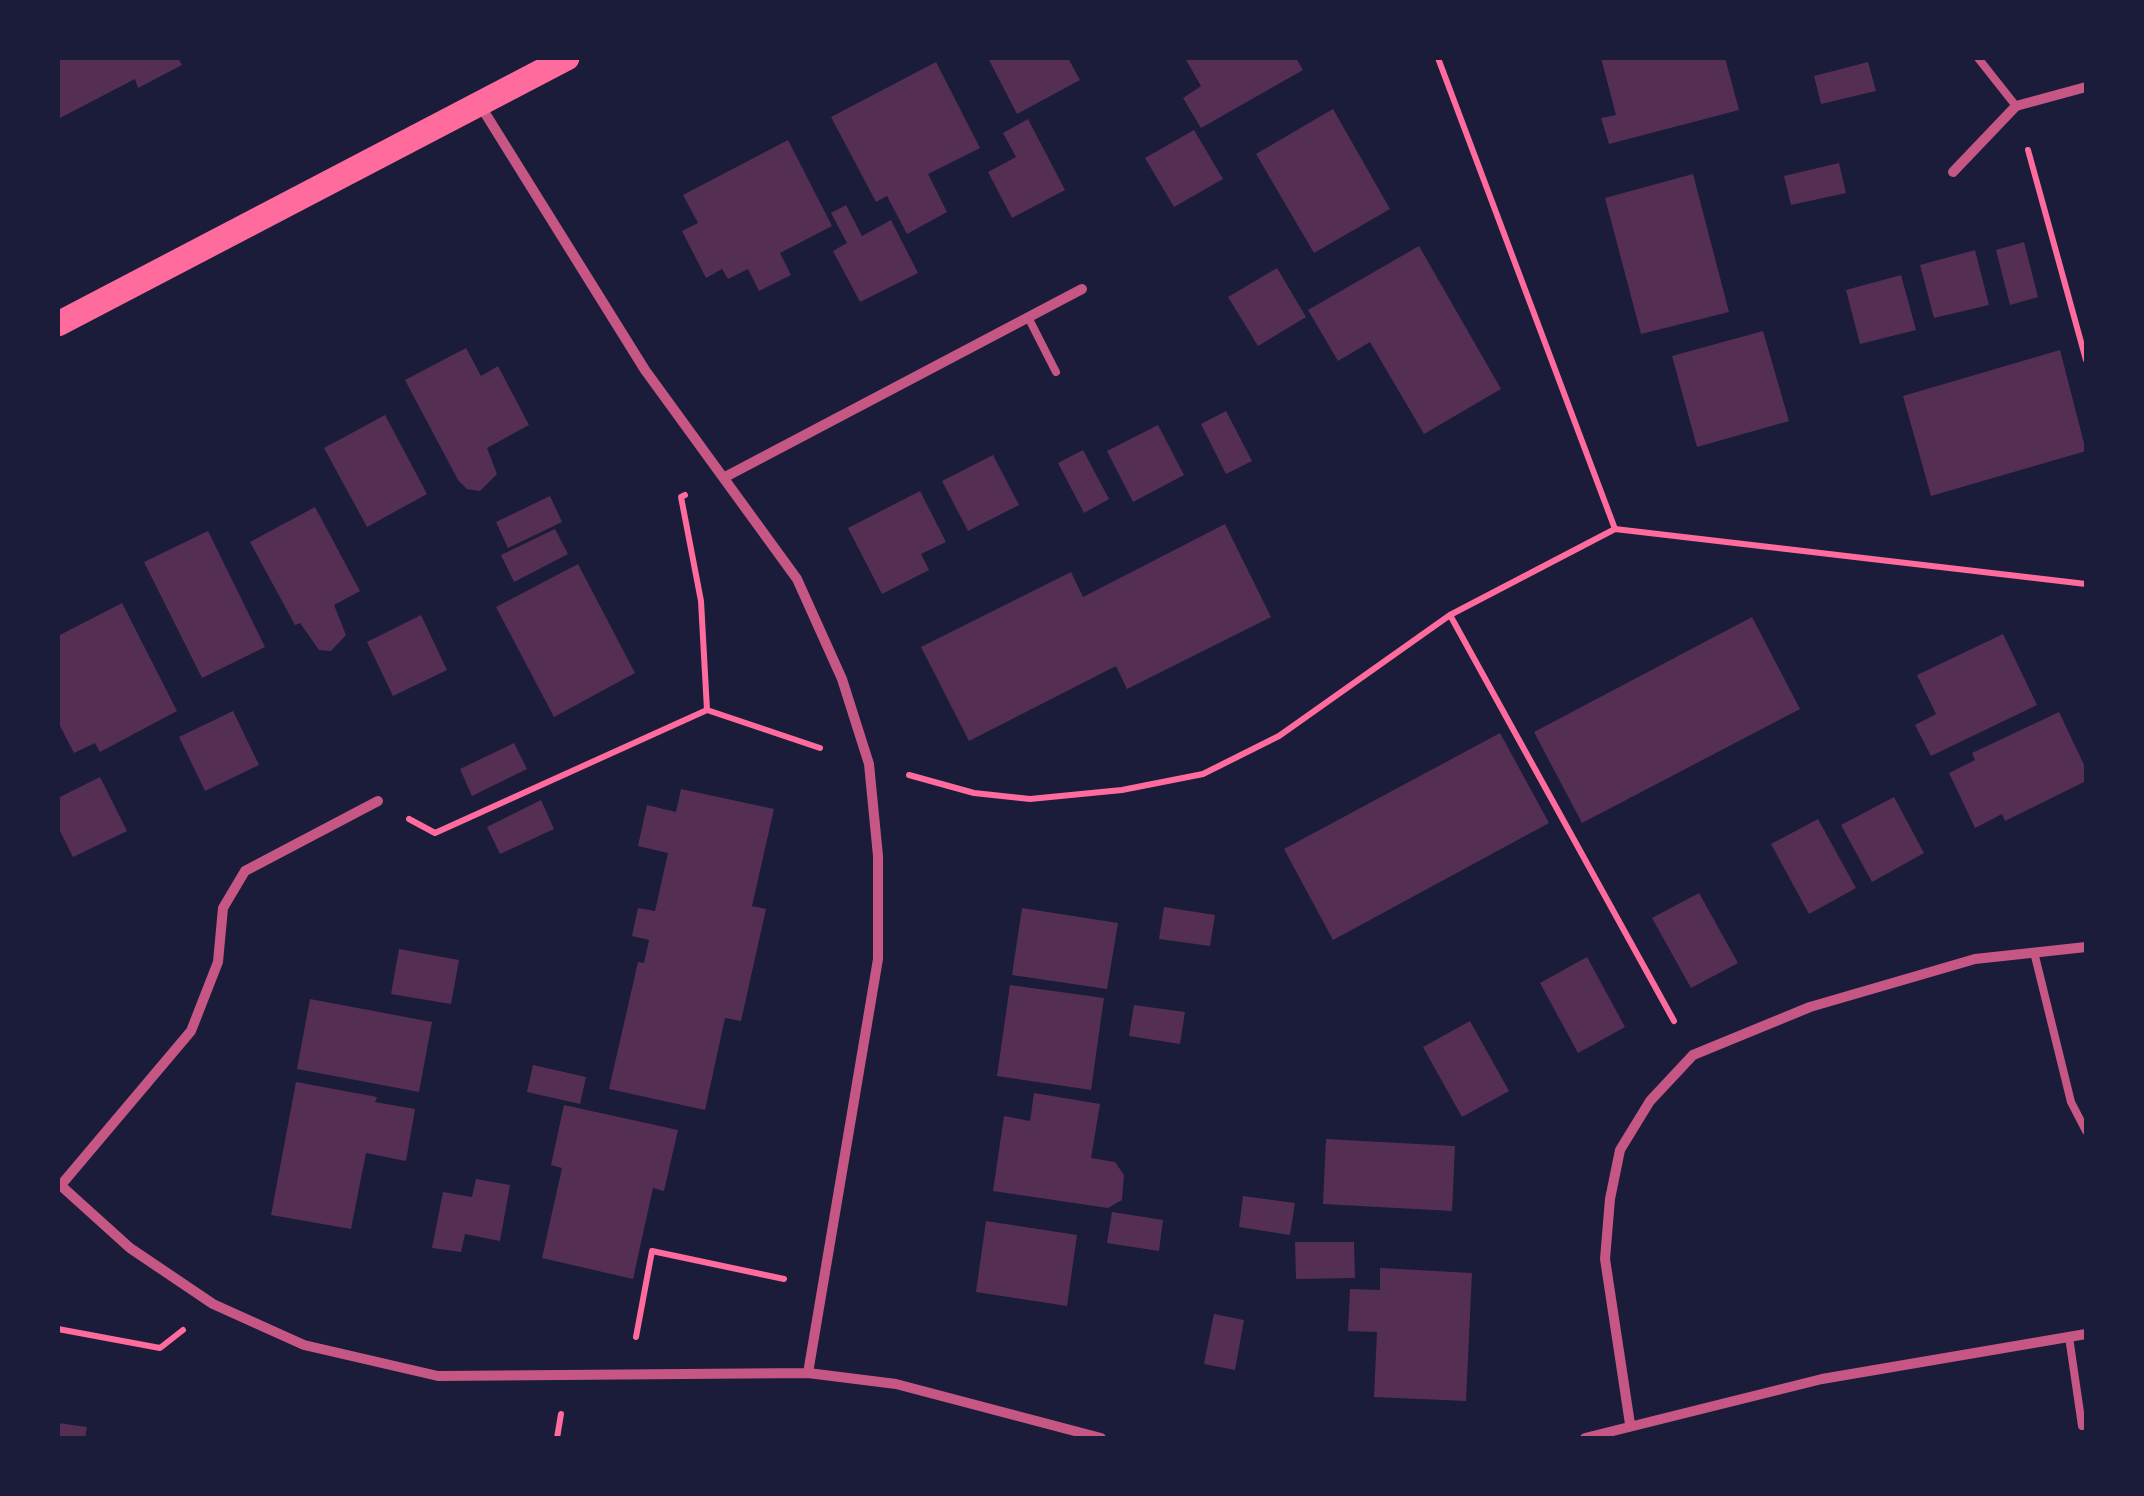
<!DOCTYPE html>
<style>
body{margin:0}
#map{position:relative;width:2144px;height:1496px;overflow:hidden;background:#1b1b3a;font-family:Overpass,sans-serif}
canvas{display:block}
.frame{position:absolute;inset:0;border:60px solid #1b1b3a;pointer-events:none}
</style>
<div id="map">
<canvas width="2144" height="1496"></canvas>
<div class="frame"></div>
</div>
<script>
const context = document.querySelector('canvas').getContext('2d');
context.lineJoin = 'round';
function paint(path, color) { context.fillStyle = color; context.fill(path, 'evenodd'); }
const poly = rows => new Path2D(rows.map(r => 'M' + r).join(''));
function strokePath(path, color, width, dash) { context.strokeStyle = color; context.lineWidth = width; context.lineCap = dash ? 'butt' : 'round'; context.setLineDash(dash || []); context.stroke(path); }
paint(poly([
 [58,58,178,58,182,65,138,88,135,79,58,119],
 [988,58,1068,58,1080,80,1017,114],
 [1185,58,1296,58,1303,70,1201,128,1183,98,1201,86],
 [1601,58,1725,58,1739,110,1609,144,1601,118,1616,115],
 [936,62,980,148,928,174,947,212,907,234,887,196,876,202,831,117],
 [1868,62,1876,91,1821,104,1814,76],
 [1333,109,1390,209,1314,253,1256,154],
 [1028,119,1065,190,1012,218,988,172,1016,157,1003,133],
 [1194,130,1223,179,1174,207,1145,158],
 [788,140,832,226,780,253,791,275,759,291,748,269,728,279,722,269,706,278,682,231,698,223,683,195],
 [1839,163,1846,193,1791,205,1784,176],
 [1693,174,1729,312,1641,334,1605,198],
 [846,205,862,236,891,220,918,273,860,302,833,251,847,243,831,213],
 [2024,242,2038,297,2010,305,1996,250],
 [1419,246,1501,389,1424,434,1370,342,1338,361,1308,310],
 [1975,250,1989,305,1934,318,1920,265],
 [1277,268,1306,317,1258,346,1228,297],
 [1901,275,1916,330,1860,344,1846,290],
 [1763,331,1789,421,1697,447,1672,356],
 [466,348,481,376,498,366,529,425,487,448,497,474,480,491,467,489,458,480,405,380],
 [2060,350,2086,451,1931,496,1903,396],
 [1226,411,1252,461,1226,474,1201,424],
 [385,415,427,494,367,527,324,448],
 [1158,425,1184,475,1133,502,1107,451],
 [1083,450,1109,499,1084,513,1058,463],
 [993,455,1019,505,968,531,942,481],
 [920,491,946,542,921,554,929,570,882,594,848,528],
 [550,496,562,522,508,548,496,522],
 [315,507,360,591,334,605,346,635,331,651,319,650,300,623,295,625,250,542],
 [1225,524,1271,617,1127,689,1116,666,969,741,921,647,1071,572,1083,597],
 [555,529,568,554,514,582,501,555],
 [208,531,265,647,202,678,144,562],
 [578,564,635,673,554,717,496,607],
 [122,603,177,711,100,752,95,743,74,753,58,722,58,636],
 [421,615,447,670,393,696,367,642],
 [1752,617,1800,709,1582,823,1534,732],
 [2003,634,2037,705,1931,756,1915,725,1936,714,1917,675],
 [233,711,259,765,205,791,179,737],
 [2059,712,2086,769,2086,781,2005,821,2002,814,1975,828,1949,773,1975,760,1972,753],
 [1500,733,1549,823,1333,940,1284,849],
 [514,743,527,769,472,796,460,769],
 [100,777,127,831,73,857,58,827,58,798],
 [681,789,774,809,752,906,766,909,741,1021,725,1018,705,1110,609,1089,638,962,644,963,649,940,632,936,638,908,655,911,668,853,638,846,647,805,676,812],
 [1894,797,1924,853,1872,882,1841,825],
 [541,800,554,829,500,854,487,827],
 [1818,819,1856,888,1809,914,1771,844],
 [1699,893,1738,963,1691,988,1652,918],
 [1164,907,1215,915,1210,946,1159,939],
 [1022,908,1118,923,1107,989,1012,975],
 [399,949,459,960,451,1004,391,994],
 [1587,957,1625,1027,1578,1053,1540,983],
 [1010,985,1104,998,1091,1090,997,1076],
 [310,999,432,1022,419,1092,297,1069],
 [1134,1005,1185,1012,1180,1044,1129,1036],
 [1470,1021,1509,1091,1462,1117,1423,1047],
 [533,1065,586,1077,580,1104,527,1092],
 [296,1082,377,1097,375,1102,415,1109,406,1161,366,1153,351,1229,271,1215],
 [1034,1093,1100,1104,1091,1158,1115,1162,1124,1175,1122,1200,1108,1208,993,1191,1004,1116,1030,1121],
 [564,1105,678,1130,664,1191,653,1188,633,1279,542,1258,562,1168,551,1165],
 [1326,1139,1455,1146,1452,1211,1323,1204],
 [476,1179,510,1185,500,1241,465,1234,461,1252,432,1248,443,1192,472,1197],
 [1243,1196,1295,1203,1290,1235,1239,1227],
 [1112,1212,1163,1220,1159,1251,1107,1243],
 [986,1221,1077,1235,1067,1306,976,1292],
 [1295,1242,1354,1242,1355,1278,1296,1279],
 [1380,1268,1472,1273,1466,1401,1374,1397,1377,1332,1348,1331,1350,1289,1380,1290],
 [1214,1314,1244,1320,1235,1370,1204,1364],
 [58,1423,87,1427,85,1438,58,1438]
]), '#542f53');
strokePath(poly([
 [1438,58,1615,529],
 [2028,150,2086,360],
 [685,495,681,497,701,601,707,710],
 [1450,615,1674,1021],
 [909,775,974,793,1030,799,1122,790,1203,774,1279,736,1450,615,1615,529,2086,584],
 [409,819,435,833,707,710,820,748],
 [58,1329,160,1348,183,1330],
 [636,1337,652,1251,784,1279],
 [557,1438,561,1414]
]), '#ff6b9d', 6);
strokePath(poly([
 [1978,58,2016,106],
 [1028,317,1056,372],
 [2034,952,2071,1102,2086,1131],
 [2069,1337,2082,1426]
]), '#c65784', 8);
strokePath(poly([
 [480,105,645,370,797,579,842,679,869,764,878,856,878,959,808,1373],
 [1953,172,2016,106,2086,87],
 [727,476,1082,289],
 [58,1183,130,1248,213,1304,304,1345,438,1376,808,1373,896,1384,1101,1438],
 [61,1185,191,1031,218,962,223,908,245,871,378,801],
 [1630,1424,1605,1259,1610,1199,1620,1150,1650,1101,1693,1055,1810,1007,1975,959,2086,947],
 [1585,1438,1822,1379,2086,1334]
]), '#c65784', 10);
strokePath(poly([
 [58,324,567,58]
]), '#ff6b9d', 25);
</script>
